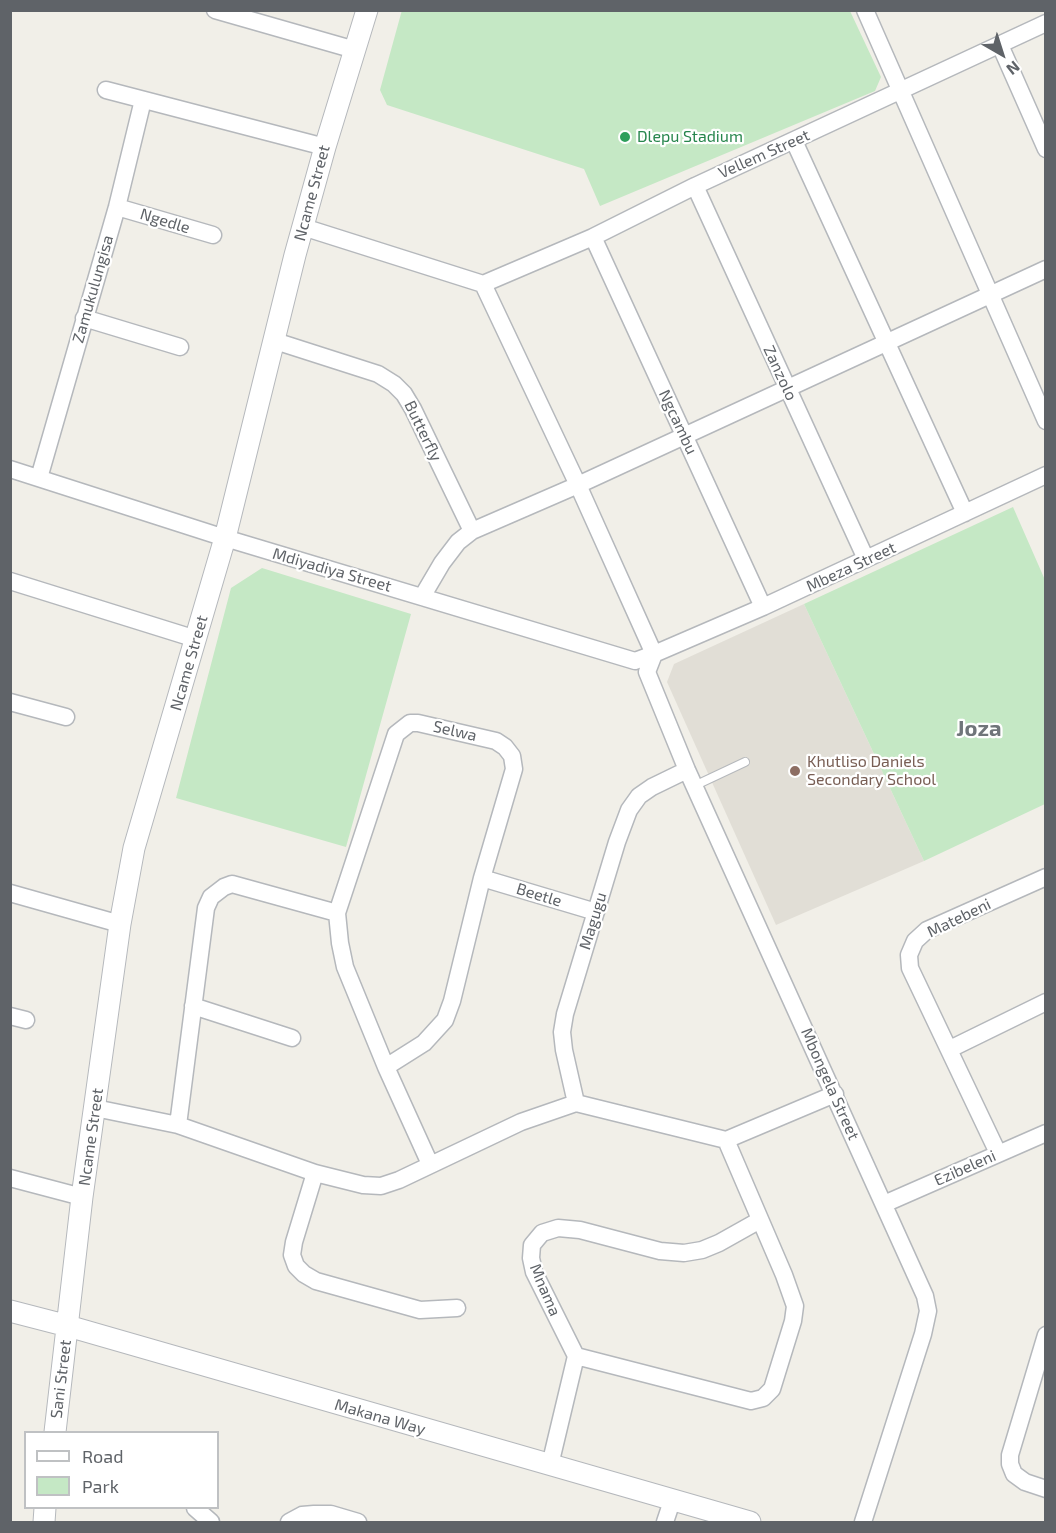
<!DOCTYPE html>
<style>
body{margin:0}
#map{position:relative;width:1056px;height:1533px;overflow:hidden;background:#f1efe8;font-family:"Exo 2",sans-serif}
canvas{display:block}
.frame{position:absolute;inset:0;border:12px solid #5f6368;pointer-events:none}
.legend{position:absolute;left:24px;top:1431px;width:195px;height:78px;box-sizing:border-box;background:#fff;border:2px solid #bfc1c3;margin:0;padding:8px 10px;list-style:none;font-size:18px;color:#5f6368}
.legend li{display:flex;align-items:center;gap:12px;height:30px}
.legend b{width:30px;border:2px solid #bfc1c3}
.north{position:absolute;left:972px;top:24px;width:60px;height:60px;-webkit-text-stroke:4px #fff;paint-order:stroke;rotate:141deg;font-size:16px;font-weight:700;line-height:24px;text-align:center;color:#5f6368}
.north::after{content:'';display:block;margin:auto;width:21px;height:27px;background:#5f6368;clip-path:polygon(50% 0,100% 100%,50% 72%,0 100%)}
</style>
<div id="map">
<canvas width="1056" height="1533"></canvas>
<div class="frame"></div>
<ul class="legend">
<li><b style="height:8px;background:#fff"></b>Road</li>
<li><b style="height:16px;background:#c5e8c5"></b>Park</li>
</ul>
<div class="north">N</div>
</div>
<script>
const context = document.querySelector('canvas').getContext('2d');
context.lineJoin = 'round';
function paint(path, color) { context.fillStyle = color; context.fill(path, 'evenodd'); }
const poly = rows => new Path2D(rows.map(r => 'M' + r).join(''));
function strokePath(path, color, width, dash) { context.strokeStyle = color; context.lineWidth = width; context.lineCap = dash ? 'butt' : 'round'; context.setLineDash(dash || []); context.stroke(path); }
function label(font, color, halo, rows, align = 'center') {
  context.font = font + ' "Exo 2",sans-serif'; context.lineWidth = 4.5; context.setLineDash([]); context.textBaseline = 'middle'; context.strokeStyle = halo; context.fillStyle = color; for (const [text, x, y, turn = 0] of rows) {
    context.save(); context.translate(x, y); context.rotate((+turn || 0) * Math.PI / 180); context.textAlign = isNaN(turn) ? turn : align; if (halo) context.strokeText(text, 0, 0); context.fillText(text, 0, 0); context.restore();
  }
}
paint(poly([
 [804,604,924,861,776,925,667,682,674,664]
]), '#e1ded6');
paint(poly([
 [402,10,850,11,881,77,875,91,600,206,584,169,387,105,380,90],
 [1013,507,1045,580,1045,804,924,861,804,604],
 [262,568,411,614,346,847,176,798,231,588]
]), '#c5e8c5');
const service = poly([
 [694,786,745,762]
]);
const minor = poly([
 [215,10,355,50],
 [865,10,1046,421],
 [1000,45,1046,149],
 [106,90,325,147],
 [794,141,965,513],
 [695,186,866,559],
 [117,207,213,235],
 [303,227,483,284,578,485,654,654],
 [593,237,763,607],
 [483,284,593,237,695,186,1046,23],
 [84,318,180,347],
 [275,341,378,374,394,384,404,394,413,409,472,531],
 [10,469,225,538,635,661,654,654,763,607,1046,475],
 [39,478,117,207,143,100],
 [10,581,196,639],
 [422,597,442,563,458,542,472,531,578,485,1046,269],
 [654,654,647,672,687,770,925,1296,928,1311,923,1334,863,1522],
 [10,702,66,717],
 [482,878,596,912],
 [10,893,120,924],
 [193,1006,292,1038],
 [10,1016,26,1020],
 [950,1049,1046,1002],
 [386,1067,424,1043,445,1020,452,1001,482,878,514,769,512,756,505,747,496,741,418,723,410,723,396,734,337,913,340,943,345,967,386,1067,430,1164],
 [576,1103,564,1050,562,1032,565,1014,617,842,629,810,639,796,652,787,687,770],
 [95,1108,178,1125,315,1173,363,1185,381,1186,399,1180,521,1122,576,1103,726,1140,835,1094],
 [178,1125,206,908,211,897,224,887,232,884,337,913],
 [998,1153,910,968,909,955,915,941,927,930,1046,877],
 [315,1173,294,1242,292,1255,296,1266,304,1274,316,1281,420,1310,457,1308],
 [10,1178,82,1197],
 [884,1204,1046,1133],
 [1046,1335,1010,1455,1010,1464,1014,1474,1025,1482,1046,1489],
 [576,1356,751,1401,763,1398,772,1389,793,1321,795,1306,784,1275,726,1140],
 [550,1465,576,1356,534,1272,531,1258,532,1245,542,1233,558,1228,580,1230,660,1251,684,1253,702,1250,719,1243,760,1220],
 [195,1508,211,1522],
 [289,1522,302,1515,314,1514,331,1514,358,1522],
 [665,1522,672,1501]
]);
const tertiary = poly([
 [10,1311,68,1326,750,1522],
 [55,1432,82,1197,120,924,134,848,225,538,295,255,325,147,367,10],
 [44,1522,45,1508]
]);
strokePath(service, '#b5b8bc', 10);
strokePath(minor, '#b5b8bc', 19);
strokePath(tertiary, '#b5b8bc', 23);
strokePath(service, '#fff', 8);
strokePath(minor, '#fff', 16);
strokePath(tertiary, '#fff', 21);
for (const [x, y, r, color] of [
 [625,137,6,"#2e9e5b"],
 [795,771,6,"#8d6e63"]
]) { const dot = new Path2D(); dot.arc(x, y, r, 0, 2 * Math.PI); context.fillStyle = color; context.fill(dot); strokePath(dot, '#fff', 2); }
label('16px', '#27864d', '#fff', [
 ["Dlepu Stadium",637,137]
], 'left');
label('16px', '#5f6368', '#fff', [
 ["Vellem Street",764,154,-24],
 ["Ncame Street",312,193,-75],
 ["Ngedle",165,221,17],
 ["Zamukulungisa",93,289,-74],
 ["Zanzolo",780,373,65],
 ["Ngcambu",678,422,65],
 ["Butterfly",423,431,64],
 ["Mbeza Street",851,567,-25],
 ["Mdiyadiya Street",332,570,16],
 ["Ncame Street",189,663,-74],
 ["Selwa",455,731,13],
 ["Beetle",539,895,17],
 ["Matebeni",959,918,-26],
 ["Magugu",593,921,-73],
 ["Mbongela Street",830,1084,66],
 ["Ncame Street",91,1137,-82],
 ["Ezibeleni",965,1168,-24],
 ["Mnama",545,1290,67],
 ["Sani Street",61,1379,-83],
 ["Makana Way",380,1417,16]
]);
label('16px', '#785e54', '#fff', [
 ["Khutliso Daniels",807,762],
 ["Secondary School",807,780]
], 'left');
label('bold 22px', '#70757a', '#fff', [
 ["Joza",979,729]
]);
</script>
